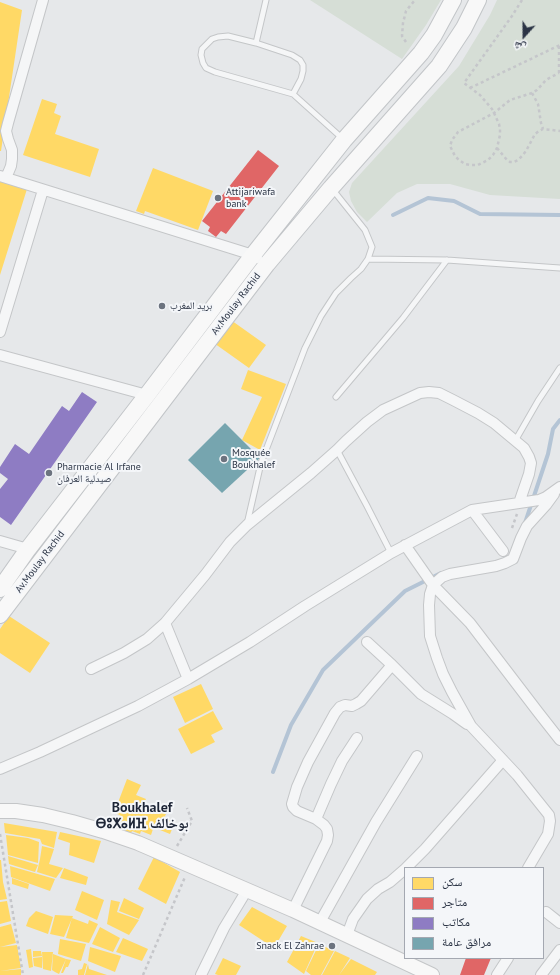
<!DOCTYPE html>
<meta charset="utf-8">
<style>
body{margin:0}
#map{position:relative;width:560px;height:975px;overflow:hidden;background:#e6e8ea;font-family:"PT Sans","Noto Naskh Arabic",sans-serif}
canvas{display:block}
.legend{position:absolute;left:404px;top:867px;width:140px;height:92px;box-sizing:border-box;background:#f4f6f9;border:1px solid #a4a8b1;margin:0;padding:5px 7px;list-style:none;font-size:12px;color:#2b3445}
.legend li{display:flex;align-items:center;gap:8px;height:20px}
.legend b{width:20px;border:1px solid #a4a8b1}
.north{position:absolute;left:504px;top:16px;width:40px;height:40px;-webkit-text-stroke:3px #f4f6f9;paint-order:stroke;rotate:201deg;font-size:11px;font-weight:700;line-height:16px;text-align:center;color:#2b3445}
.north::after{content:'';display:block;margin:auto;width:14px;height:18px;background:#2b3445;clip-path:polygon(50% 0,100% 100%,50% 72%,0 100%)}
</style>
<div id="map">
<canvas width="560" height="975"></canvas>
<ul class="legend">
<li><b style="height:11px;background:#ffd966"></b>سكن</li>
<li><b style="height:11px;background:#e06666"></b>متاجر</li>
<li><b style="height:11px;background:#8e7cc3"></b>مكاتب</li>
<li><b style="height:11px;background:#76a5af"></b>مرافق عامة</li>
</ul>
<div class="north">ش</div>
</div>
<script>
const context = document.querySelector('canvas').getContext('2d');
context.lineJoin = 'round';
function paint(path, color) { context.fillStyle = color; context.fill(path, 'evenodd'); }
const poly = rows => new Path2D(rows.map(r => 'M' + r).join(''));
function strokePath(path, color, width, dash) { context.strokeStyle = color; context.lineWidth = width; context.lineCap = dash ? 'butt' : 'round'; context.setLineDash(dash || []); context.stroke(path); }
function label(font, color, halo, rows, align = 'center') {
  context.font = font + ' "PT Sans","Noto Naskh Arabic","Noto Sans Tifinagh",sans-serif'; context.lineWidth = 4; context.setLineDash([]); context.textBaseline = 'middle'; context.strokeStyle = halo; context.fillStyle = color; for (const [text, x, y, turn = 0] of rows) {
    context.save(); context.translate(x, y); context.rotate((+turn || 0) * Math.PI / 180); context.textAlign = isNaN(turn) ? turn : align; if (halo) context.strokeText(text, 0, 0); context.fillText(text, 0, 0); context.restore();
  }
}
paint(poly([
 [310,0,441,0,426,25,402,59],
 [497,0,560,0,560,199,490,195,450,184,417,184,397,193,367,222,357,212,351,201,349,192,352,183,459,66,490,15]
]), '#d6ded6');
paint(poly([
 [0,2,22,10,1,151,0,151],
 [42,99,57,104,54,113,61,116,55,134,99,149,90,177,23,155],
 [153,168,213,191,198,230,145,211,144,214,136,211],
 [0,180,27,189,0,275],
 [228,318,266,345,249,368,211,341],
 [248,370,286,384,260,450,242,440,262,397,241,389],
 [9,616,50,643,30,673,0,653,0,629],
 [201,684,213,709,185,723,173,697],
 [213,711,223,729,211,735,215,742,191,754,178,729],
 [127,779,141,785,136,795,146,799,144,803,167,812,164,818,175,822,170,834,160,830,162,825,155,823,151,835,141,831,140,834,132,831,131,833,115,827,120,815,114,813],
 [4,823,57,832,54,848,42,844,40,839,5,833],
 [60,832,101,841,94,863,69,855,70,843,58,839],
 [6,835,28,838,39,842,38,863,8,855],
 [42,846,54,849,49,864,63,868,56,878,37,872,40,859],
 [8,856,38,865,35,872,9,864],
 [154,857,180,872,166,904,138,889],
 [0,860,1,860,3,882,7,899,0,900],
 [10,866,55,879,50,891,11,877],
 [64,868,88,877,86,885,60,878],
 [12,878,29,884,28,889,12,884],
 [82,891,104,900,97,920,75,910],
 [124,898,144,908,139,919,119,911],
 [111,900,120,902,117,912,139,920,129,935,107,924],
 [7,901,11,921,0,924,0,902],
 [252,907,287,926,274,948,239,925],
 [36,911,53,917,48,934,26,926,29,918],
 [55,915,73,916,64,937,50,934],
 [72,918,88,924,89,920,98,924,89,943,66,938],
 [11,924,16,943,0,947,0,927],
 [100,927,120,938,113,952,92,944],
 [301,936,318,943,304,974,287,962],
 [123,938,148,949,142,961,116,952],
 [60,939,86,944,81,961,58,954],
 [319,944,334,951,321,975,311,975,306,971],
 [17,945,21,968,0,971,0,947],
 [90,947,121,956,115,972,88,961],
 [31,949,33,967,29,968,26,950],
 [33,951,41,951,42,956,33,957],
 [335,951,350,958,339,975,322,975],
 [42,952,53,952,51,971,43,969],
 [53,954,66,959,59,974,55,972,52,970],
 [42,957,42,968,34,966,33,958],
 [223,958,241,966,236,975,218,975,215,974],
 [66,959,71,960,68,967,66,967,63,973,61,973],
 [351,959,377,972,375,975,339,975],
 [84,963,87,964,84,975,78,975,78,970,82,969],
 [88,964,89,969,107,975,85,975],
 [21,969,21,975,0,975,0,971]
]), '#ffd966');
paint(poly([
 [258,150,279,166,226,234,221,231,216,237,208,231,210,227,202,221],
 [466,958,491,958,484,975,460,975]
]), '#e06666');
paint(poly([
 [82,392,97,402,11,525,0,517,0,489,8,479,0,473,0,467,15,444,29,454,62,406,69,411]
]), '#8e7cc3');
paint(poly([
 [225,423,260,458,222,493,188,460]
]), '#76a5af');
strokePath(poly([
 [393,215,428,198,454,201,480,214,560,215],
 [525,523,548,454,553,429,560,420],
 [273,772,291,725,323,670,405,591,441,573]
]), '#b4c4d5', 4);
const lane = poly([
 [256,43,266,0],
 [293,94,301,79,303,71,303,65,300,60,292,55,256,43,228,36,218,37,212,39,202,49,201,55,203,63,206,68,215,72,293,94,343,139],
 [368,259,447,260,560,268],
 [336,397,403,318,447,260],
 [515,441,538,401,560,368],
 [337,450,367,506,391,553],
 [247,524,261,463,305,348,321,316,336,293,351,278,361,269,368,259,372,247,365,230,333,190]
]);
const street = poly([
 [0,176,253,255,257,258],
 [6,178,11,166,12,159,12,150,8,139,6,131,8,123,43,0],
 [0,332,43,190],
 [0,355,147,395],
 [472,510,503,551],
 [0,541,28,549],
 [405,545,433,585,470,623,538,712,560,740],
 [165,623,188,679],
 [367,642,392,665,421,694,453,714,467,724],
 [91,669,124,653,147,639,165,623,205,575,230,542,247,525,311,473,337,450,346,441,367,422,383,410,420,393,429,392,439,393,453,400,478,413,494,423,524,448,529,457,531,463,529,474,519,503],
 [0,769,40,752,138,706,188,679,250,642,305,606,391,553,472,510,539,500,546,497,560,487],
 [316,819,331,784,342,761,357,738],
 [406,868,425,849,503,760],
 [528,868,548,834,550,821,549,815,517,775,471,726,452,692,443,674,437,658,430,636,429,605,430,594,433,585,442,577,450,574,496,566,505,563,513,559,521,538,527,526,546,505,554,494],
 [293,910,327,841,328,835,327,829,324,825,316,819,297,811,293,807,292,804,297,787,308,762,335,713,340,707,345,705,352,706,356,704,361,701,392,665],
 [546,912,560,923],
 [320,922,376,822,417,756],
 [347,935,353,919,367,899,378,889,390,882,405,869],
 [201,975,224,928,247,890],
 [497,975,508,958],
 [541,975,560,950]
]);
const secondary = poly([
 [0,811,16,811,43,815,72,822,103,831,138,843,293,910,432,975]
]);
const primary = poly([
 [0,589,28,549,147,395,253,255,344,140,421,53,434,35,453,0],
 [0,615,267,264,331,188,439,66,464,28,478,0]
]);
strokePath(lane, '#c4c6c8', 7);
strokePath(street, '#c4c6c8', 12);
strokePath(secondary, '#c4c6c8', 16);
strokePath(primary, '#c2c5c8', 18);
strokePath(poly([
 [522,0,512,16,464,83,480,95,492,109,494,113,499,124,500,129,500,135,497,148,493,155,488,160,478,165,471,165,465,164,459,160,455,156,450,146,452,140,458,132,494,113,510,100,532,93,537,90,546,80,551,77,559,73],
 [406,42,402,36,403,23,406,11,410,6,415,0],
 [559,46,559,73,560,75],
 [470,88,560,45],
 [532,93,538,104,539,110,541,123,543,129],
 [497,148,507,160,510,162,514,162,518,160,522,156,526,151,535,134,539,131,543,129,560,131],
 [512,528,517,514],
 [0,834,23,975],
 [177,846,192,821,187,808],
 [143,975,185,877]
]), '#c5c6ca', 2.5, [3, 3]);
strokePath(lane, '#f5f6f7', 5);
strokePath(street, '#f5f6f7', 10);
strokePath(secondary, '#f8f8f8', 14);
strokePath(primary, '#f8f8f8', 16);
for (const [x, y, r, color] of [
 [218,198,4,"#6c737f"],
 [162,306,4,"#6c737f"],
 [224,459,4,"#6c737f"],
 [49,473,4,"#6c737f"],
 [332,946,4,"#6c737f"]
]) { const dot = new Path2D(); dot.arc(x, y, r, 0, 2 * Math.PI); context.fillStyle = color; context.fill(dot); strokePath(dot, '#f4f6f9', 1.5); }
label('10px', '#2b3445', '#f4f6f9', [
 ["Attijariwafa",226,192],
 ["bank",226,204],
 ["بريد المغرب",170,306],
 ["Mosquée",232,453],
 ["Boukhalef",232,465],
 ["Pharmacie Al Irfane",57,467],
 ["صيدلية العرفان",57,479],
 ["Snack El Zahrae",324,946,"right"]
], 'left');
label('10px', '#2b3445', '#f4f6f9', [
 ["Av.Moulay Rachid",236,304,-53],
 ["Av.Moulay Rachid",40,562,-53]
]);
label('bold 14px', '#1d2536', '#f4f6f9', [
 ["Boukhalef",142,808],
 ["ⴱⵓⵅⴰⵍⴼ بوخالف",142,824]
]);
</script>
